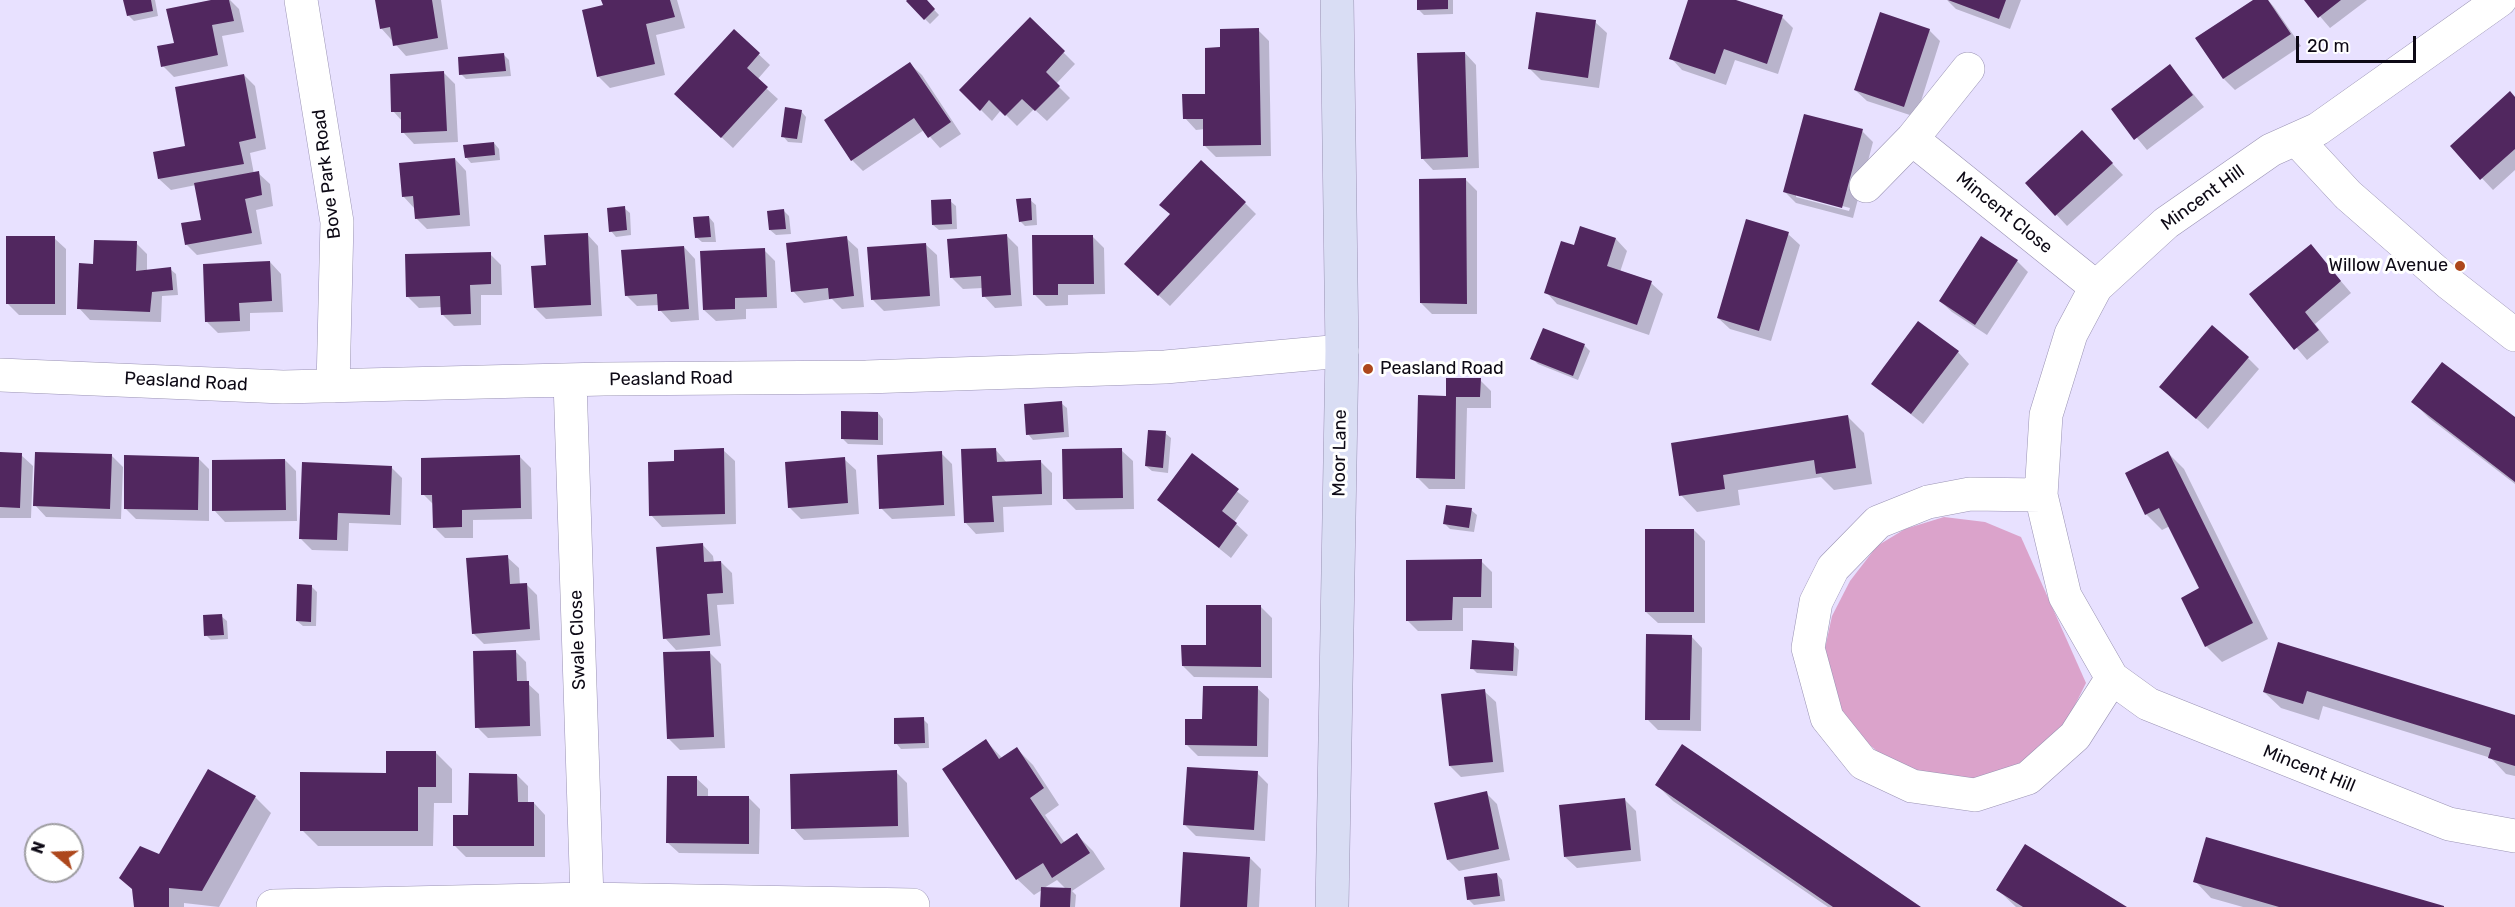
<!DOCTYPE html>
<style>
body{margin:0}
#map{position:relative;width:2515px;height:907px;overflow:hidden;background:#e8e1ff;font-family:Rubik,sans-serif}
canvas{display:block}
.north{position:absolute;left:24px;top:823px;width:60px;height:60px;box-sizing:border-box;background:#fff;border:2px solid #9e9da1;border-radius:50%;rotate:289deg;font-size:16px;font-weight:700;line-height:24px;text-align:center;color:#0d0915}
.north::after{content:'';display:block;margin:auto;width:21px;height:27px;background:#ad471c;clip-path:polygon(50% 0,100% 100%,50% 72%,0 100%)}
.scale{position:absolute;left:2296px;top:36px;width:120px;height:27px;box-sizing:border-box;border:3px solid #0d0915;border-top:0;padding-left:8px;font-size:18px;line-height:21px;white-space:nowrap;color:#0d0915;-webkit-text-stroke:4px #fff;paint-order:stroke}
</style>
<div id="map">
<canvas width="2515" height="907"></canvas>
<div class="north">N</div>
<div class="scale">20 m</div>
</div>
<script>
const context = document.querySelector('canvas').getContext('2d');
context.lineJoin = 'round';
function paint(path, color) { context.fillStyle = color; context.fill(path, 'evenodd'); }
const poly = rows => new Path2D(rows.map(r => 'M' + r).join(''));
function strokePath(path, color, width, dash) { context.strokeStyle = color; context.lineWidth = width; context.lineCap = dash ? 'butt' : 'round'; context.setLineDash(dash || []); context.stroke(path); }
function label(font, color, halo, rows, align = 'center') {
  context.font = font + ' Rubik,sans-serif'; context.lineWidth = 6; context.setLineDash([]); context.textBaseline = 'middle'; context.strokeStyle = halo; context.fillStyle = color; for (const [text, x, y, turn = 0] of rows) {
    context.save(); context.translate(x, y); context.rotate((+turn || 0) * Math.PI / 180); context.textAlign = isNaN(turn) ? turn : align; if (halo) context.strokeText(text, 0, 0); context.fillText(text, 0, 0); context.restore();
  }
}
paint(poly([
 [1944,517,1985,522,2021,537,2086,683,2061,733,2026,762,1975,780,1922,775,1884,757,1859,736,1832,696,1824,653,1832,616,1850,581,1877,546,1905,529]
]), '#dba3cb');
paint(poly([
 [125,0,155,0,158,16,134,21,128,15],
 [218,0,230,0,239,9,244,32,222,36,228,66,174,77,163,66,176,44],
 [377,0,441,0,448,49,406,56,381,28],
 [603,0,677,0,685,28,656,35,665,75,610,88,598,76,604,6],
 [910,0,925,0,939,15,930,24,908,2],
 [1418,0,1453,0,1453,14,1424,15,1418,9],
 [1690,0,1732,0,1782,17,1793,28,1778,74,1735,60,1726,85,1682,70,1671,58],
 [1947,0,2021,0,2010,29,1956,9],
 [2256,0,2268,0,2274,7,2301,46,2235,90,2224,79,2198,39],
 [2306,0,2367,0,2330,28],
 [1030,19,1075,64,1056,84,1070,98,1047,121,1034,109,1017,126,1001,110,992,121,961,90],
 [1595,22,1607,33,1599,88,1541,80,1530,69],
 [1258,30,1269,41,1271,156,1216,157,1205,146,1205,129,1196,130,1185,118,1207,96,1221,49],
 [1929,30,1940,41,1916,117,1867,101,1855,90],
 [734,31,770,65,757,80,778,99,733,148,687,105],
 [1465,53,1476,65,1479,168,1433,170,1422,158],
 [504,55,509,60,511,76,466,79,461,74],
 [910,64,922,75,961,134,940,148,924,130,863,171,852,160],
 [2170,66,2204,107,2147,150,2113,109],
 [444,73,455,84,458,142,414,144,403,132,402,121,393,111],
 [244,75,255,86,266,149,250,153,254,174,258,173,270,184,273,206,256,210,262,244,197,255,186,244,202,221,196,185,171,190,159,179,187,148],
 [2515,99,2515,170,2493,190,2452,146],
 [801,111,806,117,802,143,788,142,783,136],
 [1862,131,1873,142,1853,218,1796,203,1784,191],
 [1796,194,1850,208,1849,211,1796,197],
 [494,143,499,149,500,160,471,163,466,157],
 [2093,143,2123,175,2067,226,2027,183],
 [455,159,466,171,470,226,427,229,416,218,414,208,403,196],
 [1466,180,1477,191,1477,314,1432,314,1421,303],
 [1030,200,1036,205,1037,225,1025,226,1020,221],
 [950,201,956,206,957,229,939,230,933,225],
 [1245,203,1256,214,1170,306,1137,275],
 [624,208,630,213,631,235,616,237,611,231],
 [784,211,789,216,791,234,776,235,770,230],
 [709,217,714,223,716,242,702,242,696,237],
 [1581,228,1616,239,1627,251,1620,272,1651,283,1663,294,1649,335,1557,304,1546,292,1575,247],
 [587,234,598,246,602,316,546,319,535,308,547,266],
 [1788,234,1800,245,1771,341,1730,329,1718,318],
 [1007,236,1018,247,1022,306,995,308,984,296,983,288,963,289,952,278],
 [1092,236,1104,248,1105,294,1068,295,1068,305,1046,306,1034,294],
 [54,238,66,249,66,315,19,315,8,304],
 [846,238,858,249,864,307,842,309,832,299,804,303,793,291],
 [136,243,147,254,147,271,170,269,176,274,178,295,162,296,161,322,90,320,79,308,94,265],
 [925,244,937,255,940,306,884,311,872,299],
 [2311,246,2351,293,2315,324,2329,342,2307,360,2251,294],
 [684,247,695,259,699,320,671,322,660,310,659,305,637,306,626,295],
 [764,250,775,261,777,308,746,309,746,319,716,321,704,310],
 [490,254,501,265,502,295,481,295,481,325,454,326,442,314,442,307,419,308,408,297],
 [2017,261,2028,272,1987,335,1952,312,1940,301],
 [270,262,281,274,283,312,250,313,250,331,218,333,207,322],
 [1544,330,1585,346,1590,351,1578,380,1538,364,1532,358],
 [1958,352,1969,364,1923,424,1873,384],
 [2248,358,2259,369,2208,429,2161,387],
 [1480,380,1491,391,1491,408,1467,408,1465,489,1429,489,1417,477,1447,397],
 [2413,402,2515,419,2515,484,2429,418],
 [1061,403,1067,408,1069,437,1033,440,1028,434],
 [878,413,883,419,883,445,848,444,843,439],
 [1848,417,1864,433,1872,484,1834,490,1821,477,1738,490,1740,505,1697,512,1681,495,1672,444],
 [1165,433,1171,438,1168,473,1152,471,1146,466],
 [995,449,1007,463,1040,461,1052,473,1052,505,1003,507,1004,532,976,534,965,522],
 [723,450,735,461,736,524,662,527,651,515,676,463],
 [1121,450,1133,461,1134,509,1076,510,1065,499],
 [941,453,952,464,955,516,892,519,881,508],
 [2168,453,2184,469,2268,639,2222,662,2206,646,2201,589,2170,526,2162,530,2146,514],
 [0,454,21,455,33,466,31,518,0,518],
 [111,455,123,467,121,519,46,517,35,505],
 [1192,456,1249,501,1234,522,1248,535,1231,558,1159,500],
 [520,457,531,468,532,519,473,520,473,538,445,538,434,527,434,505,423,494],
 [198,458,209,469,209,521,136,519,125,508],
 [844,459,856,470,859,514,801,519,789,507],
 [285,460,296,471,297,521,225,522,214,510],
 [391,467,402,478,401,525,349,523,348,551,312,550,301,539],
 [1471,510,1477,515,1474,532,1450,529,1445,524],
 [1694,530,1705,541,1705,623,1658,623,1646,612],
 [702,544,713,556,714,563,721,562,732,573,734,604,717,605,721,646,676,650,665,638],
 [507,557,519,568,520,585,526,584,537,595,540,640,484,644,473,633],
 [1481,561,1492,572,1492,608,1463,608,1463,631,1418,631,1407,620],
 [311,586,317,592,316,626,303,626,297,621],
 [1261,607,1272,618,1272,678,1194,677,1183,666],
 [221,616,227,621,228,639,211,640,206,635],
 [1691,636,1702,648,1701,731,1658,730,1647,719],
 [1513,644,1519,650,1517,676,1477,673,1472,668],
 [2279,644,2515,717,2515,776,2506,774,2491,758,2323,706,2319,720,2281,708,2264,692],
 [515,651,526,662,527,683,539,694,541,736,488,738,477,727],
 [709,652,721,664,725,748,680,750,668,738],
 [1257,688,1269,699,1268,757,1198,756,1186,744,1204,721],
 [1484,691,1496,702,1504,772,1461,777,1450,766],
 [923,719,928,724,929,748,901,749,896,743],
 [986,741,1003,759,1017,749,1033,765,1059,805,1045,815,1065,843,1077,835,1093,851,1105,869,1072,891,1076,895,1075,907,1041,907,1042,890,1034,895,1017,879,944,770],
 [1057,880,1066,889,1044,888],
 [435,752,452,769,452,803,434,803,433,846,318,846,302,830,388,774],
 [896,772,907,783,909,837,804,840,793,828],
 [1257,773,1268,784,1265,841,1196,836,1185,825],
 [517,775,528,786,528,803,534,803,545,815,545,857,466,857,454,845,470,816],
 [696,778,708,789,708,797,749,798,760,809,759,854,679,853,667,842],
 [1657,785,1919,907,1828,907,1673,801],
 [1486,793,1497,804,1510,860,1459,871,1448,860],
 [255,797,271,813,219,907,184,903,184,907,136,907,160,856],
 [1625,800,1636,811,1641,861,1577,868,1565,857],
 [1250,858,1261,869,1259,907,1181,907],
 [1497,874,1502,880,1505,901,1474,905,1468,899],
 [2195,881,2440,907,2243,907,2211,898],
 [1998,890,2124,907,2016,907]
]), '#0003');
paint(poly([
 [123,0,151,0,153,11,127,16],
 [211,0,229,0,234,21,212,25,218,55,161,67,157,46,174,43,166,9],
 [375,0,432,0,438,38,393,46,390,27,380,29],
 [601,0,670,0,675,17,646,24,655,64,597,77,582,10,603,5],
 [907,0,927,0,935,9,924,20,906,1],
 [1417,0,1448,0,1448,9,1417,10],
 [1688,0,1736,0,1783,15,1767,64,1724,49,1715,74,1669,59],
 [1948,0,2006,0,1999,19],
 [2253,0,2268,0,2291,34,2223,79,2195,38],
 [2304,0,2341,0,2318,18],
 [1536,12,1596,20,1588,78,1528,69],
 [1880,12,1930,29,1904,107,1854,90],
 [1030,17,1065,51,1046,72,1060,86,1035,111,1022,99,1005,116,989,100,980,111,959,90],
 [1259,28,1261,145,1203,146,1203,119,1183,119,1182,94,1205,94,1205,48,1220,47,1220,29],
 [734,29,760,53,747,68,768,87,721,138,674,94],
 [1465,52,1468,157,1421,159,1417,53],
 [504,53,506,71,459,75,458,57],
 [910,62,951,122,928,138,914,118,851,161,824,120],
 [2170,64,2193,95,2134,140,2111,109],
 [444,71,447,131,401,133,401,112,391,112,390,74],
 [244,74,256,138,239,142,244,164,158,179,153,152,185,146,175,87],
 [2510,91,2515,97,2515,149,2480,180,2450,146],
 [785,107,802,110,797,139,781,137],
 [1804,114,1863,129,1842,208,1783,192],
 [2082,130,2113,163,2055,216,2025,183],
 [494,142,495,155,465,158,463,145],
 [455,158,460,215,415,219,413,196,402,197,399,163],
 [1201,160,1246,202,1158,296,1124,264,1170,214,1159,205],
 [259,171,262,195,245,199,252,233,185,245,181,223,201,220,194,183],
 [1466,178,1467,304,1420,303,1419,179],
 [1031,198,1032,220,1019,222,1016,199],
 [951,199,952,224,932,225,931,200],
 [625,206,627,230,609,232,607,208],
 [784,209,786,229,769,230,767,211],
 [709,216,711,237,695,238,693,217],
 [1746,219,1789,232,1759,331,1717,318],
 [1580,226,1616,238,1607,266,1652,281,1637,325,1544,293,1561,241,1574,245],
 [588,233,591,305,534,308,531,266,546,265,544,235],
 [1007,234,1011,295,982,297,981,276,950,278,947,239],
 [1032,235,1093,235,1094,284,1058,284,1058,295,1033,295],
 [6,236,55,236,55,304,6,304],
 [847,236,854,296,829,299,828,288,791,292,786,243],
 [1981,236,2018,260,1975,325,1939,301],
 [94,240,137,241,136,271,171,267,173,290,152,292,150,312,77,309,79,263,93,264],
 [926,243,930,296,871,300,867,247],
 [2311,244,2341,281,2305,312,2319,330,2294,350,2249,294],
 [684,246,689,309,658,311,657,294,625,296,621,250],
 [765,248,767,297,735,298,735,309,703,310,700,251],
 [491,252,491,284,470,285,471,314,441,315,440,296,406,297,405,254],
 [270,261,272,301,239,303,240,321,205,322,203,264],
 [1918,321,1959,351,1911,414,1871,384],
 [2212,325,2249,357,2196,419,2159,387],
 [1543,328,1585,344,1573,376,1530,359],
 [2442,362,2515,417,2515,482,2411,402],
 [1446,378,1481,378,1480,397,1456,397,1455,479,1416,478,1418,395,1446,396],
 [1062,401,1064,432,1026,435,1024,404],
 [841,411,878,412,878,440,841,439],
 [1848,415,1856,468,1816,474,1814,460,1723,475,1725,489,1679,496,1671,443],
 [1148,430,1166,431,1163,468,1145,466],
 [724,448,725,514,649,516,648,462,674,461,674,450],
 [996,448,997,462,1041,460,1042,494,992,496,994,522,964,523,961,449],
 [1122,448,1123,498,1063,499,1062,449],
 [942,451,944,505,879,509,877,455],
 [2168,451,2253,623,2205,647,2181,598,2199,588,2159,508,2145,515,2125,473],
 [0,452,22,453,20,508,0,507],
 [35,452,112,454,110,509,33,506],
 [1192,453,1239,489,1222,511,1237,523,1219,548,1157,500],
 [124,455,199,457,198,510,124,509],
 [520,455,521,508,462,510,462,527,433,528,432,495,421,495,421,458],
 [845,457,848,503,788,508,785,462],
 [285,459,286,510,212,511,212,460],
 [302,462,392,466,390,515,338,513,337,540,299,539],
 [1446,505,1472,508,1469,528,1443,524],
 [1645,529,1694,529,1694,612,1645,612],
 [703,543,704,562,721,561,723,593,707,594,710,635,663,639,656,547],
 [508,555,510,584,527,583,530,629,472,634,466,558],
 [1482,559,1481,597,1453,597,1452,620,1406,621,1406,560],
 [297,584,312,585,311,622,296,621],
 [1206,605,1261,605,1261,667,1182,666,1181,645,1206,645],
 [222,614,224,635,204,636,203,615],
 [1646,634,1692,635,1690,720,1645,720],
 [1472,640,1514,643,1513,671,1470,669],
 [2278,642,2515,715,2515,766,2488,758,2491,748,2307,691,2303,704,2263,692],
 [516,650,517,681,529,681,530,726,475,728,473,651],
 [710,651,714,737,667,739,663,652],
 [1203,686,1258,686,1257,746,1185,745,1185,719,1202,719],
 [1485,689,1493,762,1449,766,1441,694],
 [924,717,925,743,894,744,894,718],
 [986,739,999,759,1017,747,1044,788,1030,798,1061,844,1077,833,1090,853,1052,878,1043,863,1016,880,942,769],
 [1682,744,1921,907,1833,907,1655,785],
 [386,751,436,751,436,787,418,787,418,831,300,831,300,772,386,773],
 [1187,767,1258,771,1254,830,1183,825],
 [208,769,256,796,202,891,169,888,169,907,134,907,132,889,119,878,140,846,159,854],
 [897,770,898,826,791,829,790,774],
 [469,773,517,774,518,802,534,802,534,846,453,846,453,815,468,815],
 [667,776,697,776,697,796,749,796,749,844,666,843],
 [1487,791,1499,849,1447,860,1434,803],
 [1625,798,1631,850,1564,857,1559,805],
 [2206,837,2444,906,2444,907,2279,907,2193,882],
 [2025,844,2127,907,2023,907,1996,890],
 [1183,852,1250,857,1247,907,1180,907],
 [1497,873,1500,896,1467,900,1464,877],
 [1041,887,1071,888,1070,907,1040,907]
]), '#51275f');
const street = poly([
 [301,0,337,222,333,386],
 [2500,0,2318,129,2271,150,2166,223,2096,287,2071,334,2046,415,2041,495,2065,596,2112,678,2148,704,2449,824,2515,836],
 [1912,139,2096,287],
 [2297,140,2348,195,2450,284,2515,335],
 [1866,186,1912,139,1968,69],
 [0,375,283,387,604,379,866,377,1165,367,1342,351],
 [570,381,587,899],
 [2041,495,1970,494,1928,502,1878,522,1833,568,1816,602,1808,648,1827,718,1863,763,1912,786,1975,795,2028,778,2075,736,2112,678],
 [273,906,587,899,913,905]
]);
const secondary = poly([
 [1332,907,1342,351,1337,0]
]);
strokePath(street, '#9a93b4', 34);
strokePath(secondary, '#9a93b4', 34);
strokePath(street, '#fff', 33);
strokePath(secondary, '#d9ddf4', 33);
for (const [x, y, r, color] of [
 [2460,266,6,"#ad471c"],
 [1368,369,6,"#ad471c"]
]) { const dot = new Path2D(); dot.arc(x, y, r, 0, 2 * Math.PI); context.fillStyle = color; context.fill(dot); strokePath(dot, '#fff', 2); }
label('18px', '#0d0915', '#fff', [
 ["Bove Park Road",327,174,-97],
 ["Mincent Hill",2203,198,-36],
 ["Mincent Close",2004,213,39],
 ["Peasland Road",671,379,-1],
 ["Peasland Road",186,382,3],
 ["Moor Lane",1340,453,-89],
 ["Swale Close",578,640,-92],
 ["Mincent Hill",2309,769,22]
]);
label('18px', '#0d0915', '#fff', [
 ["Willow Avenue",2448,266],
 ["Peasland Road",1380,369,"left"]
], 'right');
</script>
